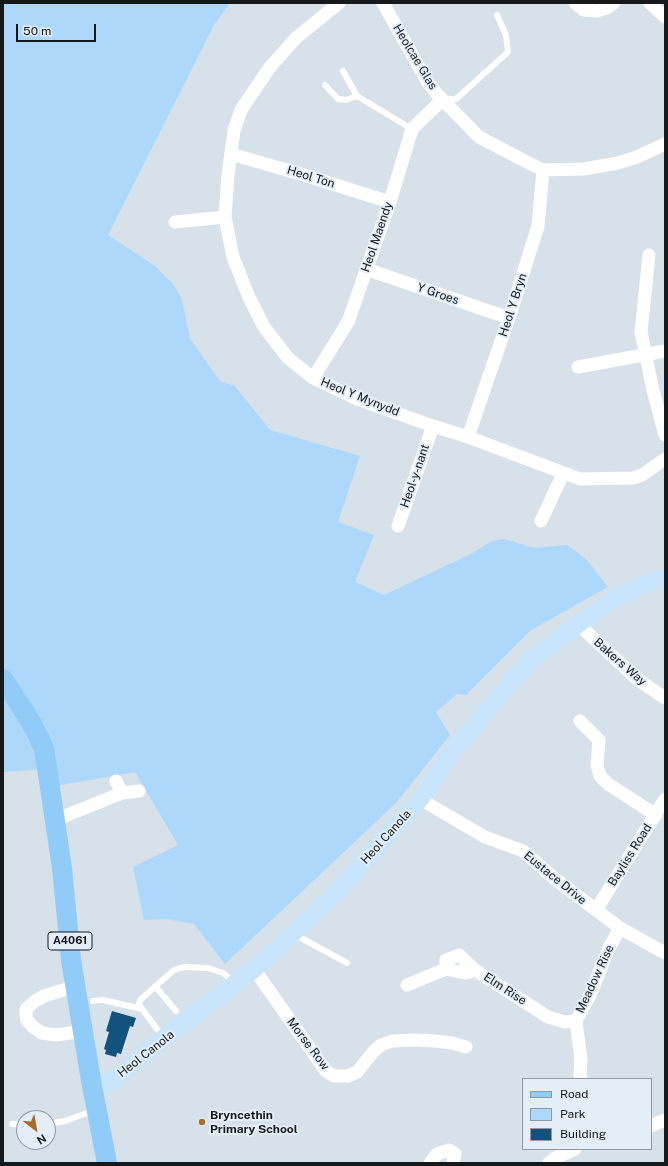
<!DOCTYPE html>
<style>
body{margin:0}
#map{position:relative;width:668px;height:1166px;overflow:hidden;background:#d6e1ea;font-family:"Public Sans",sans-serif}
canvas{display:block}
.frame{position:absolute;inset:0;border:4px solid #15191c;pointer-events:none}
.legend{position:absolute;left:522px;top:1078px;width:130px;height:72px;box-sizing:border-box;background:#e3eef7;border:1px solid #91999f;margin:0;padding:5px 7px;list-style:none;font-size:12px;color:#15191c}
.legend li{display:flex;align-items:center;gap:8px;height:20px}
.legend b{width:20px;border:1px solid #91999f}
.north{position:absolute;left:16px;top:1110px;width:40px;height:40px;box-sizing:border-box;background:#e3eef7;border:1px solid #91999f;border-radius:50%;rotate:149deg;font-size:11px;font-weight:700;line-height:16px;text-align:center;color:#15191c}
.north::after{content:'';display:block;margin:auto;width:14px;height:18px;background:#a86d2e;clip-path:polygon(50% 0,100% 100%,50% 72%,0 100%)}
.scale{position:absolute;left:16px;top:24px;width:80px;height:18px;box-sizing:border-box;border:2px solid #15191c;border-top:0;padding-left:5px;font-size:12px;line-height:14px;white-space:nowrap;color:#15191c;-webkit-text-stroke:3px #e3eef7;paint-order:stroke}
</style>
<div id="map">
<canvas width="668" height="1166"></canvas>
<div class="frame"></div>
<ul class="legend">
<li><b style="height:5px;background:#91cbf7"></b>Road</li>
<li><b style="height:11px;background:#add8fc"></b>Park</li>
<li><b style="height:11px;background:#12527d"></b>Building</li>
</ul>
<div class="north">N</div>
<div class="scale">50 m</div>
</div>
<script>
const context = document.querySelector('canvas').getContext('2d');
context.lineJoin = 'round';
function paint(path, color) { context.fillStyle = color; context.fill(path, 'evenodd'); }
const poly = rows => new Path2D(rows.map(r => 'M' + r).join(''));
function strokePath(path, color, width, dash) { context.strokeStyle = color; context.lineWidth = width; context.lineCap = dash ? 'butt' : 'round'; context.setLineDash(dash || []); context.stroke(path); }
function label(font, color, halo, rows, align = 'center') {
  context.font = font + ' "Public Sans",sans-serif'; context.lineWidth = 4; context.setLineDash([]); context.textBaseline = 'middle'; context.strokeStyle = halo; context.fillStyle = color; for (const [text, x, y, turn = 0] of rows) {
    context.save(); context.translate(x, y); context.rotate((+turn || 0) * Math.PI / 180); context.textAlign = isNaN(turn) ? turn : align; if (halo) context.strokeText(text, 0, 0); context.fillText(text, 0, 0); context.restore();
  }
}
paint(poly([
 [3,3,230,3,214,25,108,235,155,266,172,283,182,299,190,339,220,381,235,386,270,430,360,456,338,522,374,535,355,582,384,595,469,555,492,541,504,539,534,548,567,545,586,559,608,587,531,630,466,695,457,694,436,712,450,735,396,803,225,964,194,924,167,919,144,920,133,867,178,845,135,772,50,787,47,769,3,772]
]), '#add8fc');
paint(poly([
 [112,1011,136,1018,133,1027,130,1026,121,1054,117,1053,116,1057,105,1054,106,1050,104,1049,109,1032,106,1031]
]), '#12527d');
strokePath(poly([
 [343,71,357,96,412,129],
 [325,85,338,99,346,100,357,96],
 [444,99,456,99,508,52,506,35,497,15],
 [294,934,347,963],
 [155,986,176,1011],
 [93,1001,103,1000,142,1009],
 [163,1037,142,1009,139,1004,140,1000,174,970,184,967,208,968,223,973,234,982],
 [12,1124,24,1125],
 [48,1124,65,1121,95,1110]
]), '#fff', 6);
strokePath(poly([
 [339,3,296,38,270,67,241,110,234,131,228,175,225,217,233,257,248,295,264,327,288,358,313,378,357,399,433,426,468,437,580,479,633,478,642,475,665,459],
 [383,3,427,81,437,94,479,137,525,161,543,170,584,169,618,163,637,157,665,144],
 [575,3,584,10,597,11,607,8,614,3],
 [650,3,665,17],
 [231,154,304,175,390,202],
 [175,222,225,217],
 [649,255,641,332,652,386,665,435],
 [366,269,509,318],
 [578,367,665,351],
 [313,378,348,322,390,202,412,129,442,100],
 [468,437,509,318,538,226,543,170],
 [541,521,563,474],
 [398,526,433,426],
 [578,624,637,679,665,698],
 [580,721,599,740,597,765,600,776,608,784,656,815],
 [116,781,122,793],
 [420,799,485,837,523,851,555,879,620,928,665,953],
 [55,820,122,793,139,791],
 [596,910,665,799],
 [254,969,326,1071,334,1076,348,1076,357,1072,374,1051,381,1045,392,1041,413,1040,435,1041,452,1043,466,1047],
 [446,969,446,960,459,955,475,970,548,1017,565,1022,576,1021],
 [446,969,465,973,475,970],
 [407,985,446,969],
 [76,986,44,996,35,1001,26,1009,26,1015,27,1020,33,1027,42,1033,56,1035,83,1031],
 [581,1079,580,1074,581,1060,576,1021,590,995,609,948,620,928],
 [651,1126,665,1120],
 [430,1163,437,1154,449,1150,455,1154,453,1163],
 [549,1163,555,1158,575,1149]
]), '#fff', 13);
strokePath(poly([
 [92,1086,109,1082,118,1076,164,1038,254,969,338,891,420,799,448,757,506,687,531,660,578,624,615,598,648,583,665,578]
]), '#c8e5fb', 18);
strokePath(poly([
 [3,679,31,722,44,748,62,868,71,960,92,1086,107,1163]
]), '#91cbf7', 20);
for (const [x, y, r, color] of [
 [202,1122,4,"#a86d2e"]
]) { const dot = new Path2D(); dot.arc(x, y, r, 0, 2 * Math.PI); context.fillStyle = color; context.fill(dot); strokePath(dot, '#e3eef7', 1.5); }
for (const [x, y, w] of [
 [70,941,44]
]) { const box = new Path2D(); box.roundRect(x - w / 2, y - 9, w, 18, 3); context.fillStyle = '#e3eef7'; context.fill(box); strokePath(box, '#15191c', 1); }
label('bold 11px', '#15191c', null, [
 ["A4061",70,941]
]);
label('12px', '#15191c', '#e3eef7', [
 ["Heolcae Glas",415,57,59],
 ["Heol Ton",311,177,17],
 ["Heol Maendy",377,237,-71],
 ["Y Groes",438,294,19],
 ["Heol Y Bryn",513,305,-72],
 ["Heol Y Mynydd",360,397,22],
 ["Heol-y-nant",415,476,-71],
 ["Bakers Way",620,662,41],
 ["Heol Canola",386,837,-48],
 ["Bayliss Road",630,855,-58],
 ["Eustace Drive",555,878,39],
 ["Meadow Rise",595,979,-65],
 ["Elm Rise",505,989,33],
 ["Morse Row",308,1044,53],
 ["Heol Canola",146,1054,-38]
]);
label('bold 12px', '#15191c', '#e3eef7', [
 ["Bryncethin",210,1115],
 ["Primary School",210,1129]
], 'left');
</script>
